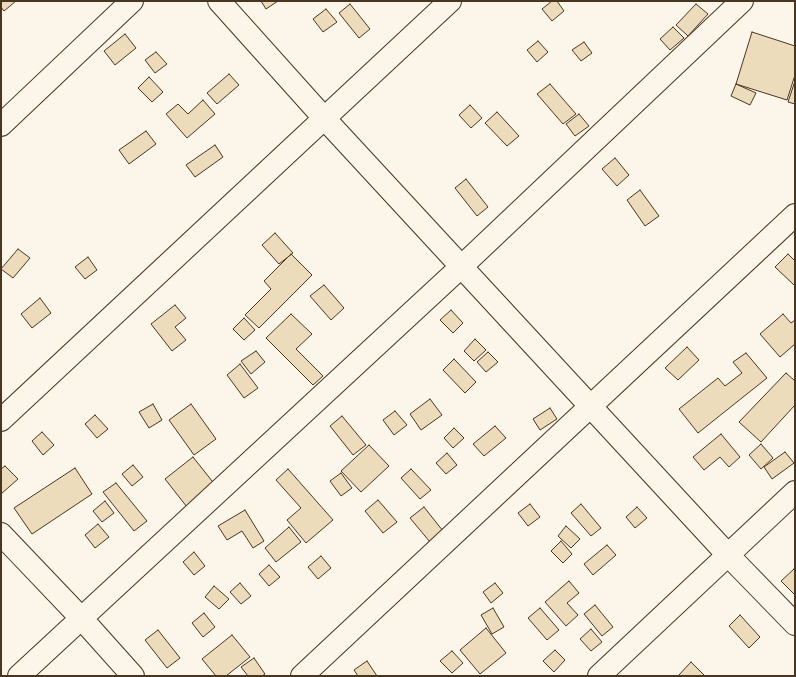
<!DOCTYPE html>
<style>
body{margin:0}
#map{position:relative;width:796px;height:677px;overflow:hidden;background:#fbf6e9;font-family:"Asap Condensed",sans-serif}
canvas{display:block}
.frame{position:absolute;inset:0;border:2px solid #4a3520;pointer-events:none}
</style>
<div id="map">
<canvas width="796" height="677"></canvas>
<div class="frame"></div>
</div>
<script>
const context = document.querySelector('canvas').getContext('2d');
context.lineJoin = 'round';
function paint(path, color) { context.fillStyle = color; context.fill(path, 'evenodd'); }
const poly = rows => new Path2D(rows.map(r => 'M' + r).join(''));
function strokePath(path, color, width, dash) { context.strokeStyle = color; context.lineWidth = width; context.lineCap = dash ? 'butt' : 'round'; context.setLineDash(dash || []); context.stroke(path); }
const building = poly([
 [1,1,16,1,4,11,1,7,1,1],
 [261,1,278,1,266,9,261,1],
 [552,1,557,1,564,11,552,21,542,9,552,1],
 [350,4,370,29,359,38,339,13,350,4],
 [696,4,708,14,688,36,676,25,696,4],
 [326,9,337,22,323,32,313,19,326,9],
 [673,27,684,38,670,50,660,39,673,27],
 [752,32,795,46,795,75,787,100,736,84,752,32],
 [125,34,136,48,115,65,104,51,125,34],
 [538,41,548,52,537,62,527,50,538,41],
 [584,42,592,53,581,61,572,50,584,42],
 [156,52,167,64,155,73,145,60,156,52],
 [229,74,239,85,217,104,207,93,229,74],
 [149,77,163,92,152,102,138,88,149,77],
 [795,81,795,104,788,102,795,81],
 [550,84,576,114,563,124,537,94,550,84],
 [736,84,756,93,750,105,731,96,736,84],
 [203,100,215,114,187,138,166,114,178,104,188,114,203,100],
 [470,105,482,118,471,128,459,115,470,105],
 [497,112,519,136,507,146,485,123,497,112],
 [579,114,589,126,575,136,566,124,579,114],
 [146,131,156,144,129,164,119,150,146,131],
 [215,145,223,157,195,177,186,165,215,145],
 [615,158,629,175,617,186,602,169,615,158],
 [466,179,488,207,477,216,455,188,466,179],
 [640,190,659,216,645,226,627,200,640,190],
 [275,233,293,253,279,264,262,245,275,233],
 [18,249,30,258,13,278,1,269,18,249],
 [291,254,312,275,259,328,245,315,271,289,264,281,291,254],
 [788,254,795,261,795,284,794,285,775,267,788,254],
 [88,257,97,270,85,279,75,267,88,257],
 [324,285,344,308,331,320,310,296,324,285],
 [40,298,51,313,32,328,21,314,40,298],
 [175,305,186,318,175,327,186,340,172,351,151,324,175,305],
 [451,310,463,323,453,333,440,320,451,310],
 [291,314,312,334,296,349,323,376,313,385,266,338,291,314],
 [783,314,791,323,795,320,795,344,780,357,760,334,783,314],
 [244,318,255,330,244,340,233,329,244,318],
 [475,339,486,350,474,361,464,351,475,339],
 [687,347,699,360,678,380,665,368,687,347],
 [256,351,265,362,251,374,241,361,256,351],
 [488,352,498,362,486,372,477,362,488,352],
 [746,353,767,378,698,433,679,409,718,378,725,386,742,373,733,362,746,353],
 [454,359,476,382,465,393,443,370,454,359],
 [240,364,258,388,244,398,227,375,240,364],
 [786,373,795,381,795,405,761,442,739,422,786,373],
 [430,399,442,415,421,430,410,414,430,399],
 [153,404,162,420,149,428,139,412,153,404],
 [191,404,216,439,194,455,169,420,191,404],
 [550,408,557,419,540,430,533,419,550,408],
 [395,411,407,425,394,435,383,420,395,411],
 [95,415,108,429,97,438,85,424,95,415],
 [342,416,366,445,353,455,330,426,342,416],
 [495,426,506,438,484,456,473,444,495,426],
 [454,428,464,438,453,448,444,438,454,428],
 [42,432,54,445,43,455,32,441,42,432],
 [721,434,740,457,729,467,720,457,704,470,693,457,721,434],
 [761,444,773,458,761,469,749,455,761,444],
 [369,445,389,466,361,492,341,471,369,445],
 [785,452,794,463,772,479,764,467,785,452],
 [447,453,457,465,446,474,436,463,447,453],
 [193,457,216,486,187,507,165,479,193,457],
 [133,465,143,477,132,486,122,474,133,465],
 [5,466,18,479,1,494,1,469,5,466],
 [75,468,92,494,32,534,14,508,75,468],
 [288,469,333,520,306,543,287,520,301,508,276,480,288,469],
 [411,469,431,490,420,499,401,478,411,469],
 [341,473,352,488,341,496,330,481,341,473],
 [116,483,147,521,134,531,103,492,116,483],
 [378,500,397,522,383,533,365,511,378,500],
 [105,501,114,513,102,522,93,511,105,501],
 [530,504,540,517,528,526,518,513,530,504],
 [581,504,601,528,591,536,571,513,581,504],
 [424,507,443,531,430,542,410,518,424,507],
 [637,507,647,518,635,528,626,517,637,507],
 [245,510,264,541,253,548,242,531,227,540,218,526,245,510],
 [98,524,109,537,95,548,85,535,98,524],
 [566,526,580,539,571,548,558,536,566,526],
 [289,527,301,542,276,562,265,548,289,527],
 [561,541,572,554,563,563,551,551,561,541],
 [607,545,616,555,593,575,584,564,607,545],
 [194,552,205,566,194,575,183,562,194,552],
 [321,556,331,568,318,579,308,567,321,556],
 [269,565,280,577,269,586,259,574,269,565],
 [794,569,795,570,795,595,781,581,794,569],
 [569,581,579,593,567,603,578,615,566,626,545,602,569,581],
 [240,583,251,596,241,604,230,592,240,583],
 [495,583,503,593,491,603,483,592,495,583],
 [214,586,229,599,219,609,205,597,214,586],
 [595,605,613,627,602,636,584,614,595,605],
 [493,608,504,627,492,634,481,615,493,608],
 [540,608,559,630,547,640,528,618,540,608],
 [204,613,215,627,203,637,192,623,204,613],
 [740,615,760,637,749,648,729,626,740,615],
 [486,628,506,653,480,674,460,650,486,628],
 [591,629,602,642,591,651,580,639,591,629],
 [158,630,180,658,167,668,145,640,158,630],
 [232,635,250,657,226,676,216,676,202,659,232,635],
 [555,650,565,660,554,672,543,661,555,650],
 [452,651,463,663,452,673,440,661,452,651],
 [254,658,265,674,262,676,248,676,241,667,254,658],
 [367,661,377,676,358,676,354,670,367,661],
 [691,662,705,676,678,676,691,662]
]);
paint(building, '#ecdcbc');
strokePath(building, '#4a3520', 1);
const minor = poly([
 [219,1,324,118,727,554,795,624],
 [1,125,132,1],
 [1,420,450,1],
 [1,534,82,619,133,676],
 [19,676,462,266,742,1],
 [302,676,795,215],
 [599,676,795,492]
]);
strokePath(minor, '#4a3520', 24);
strokePath(minor, '#fbf6e9', 22);
</script>
